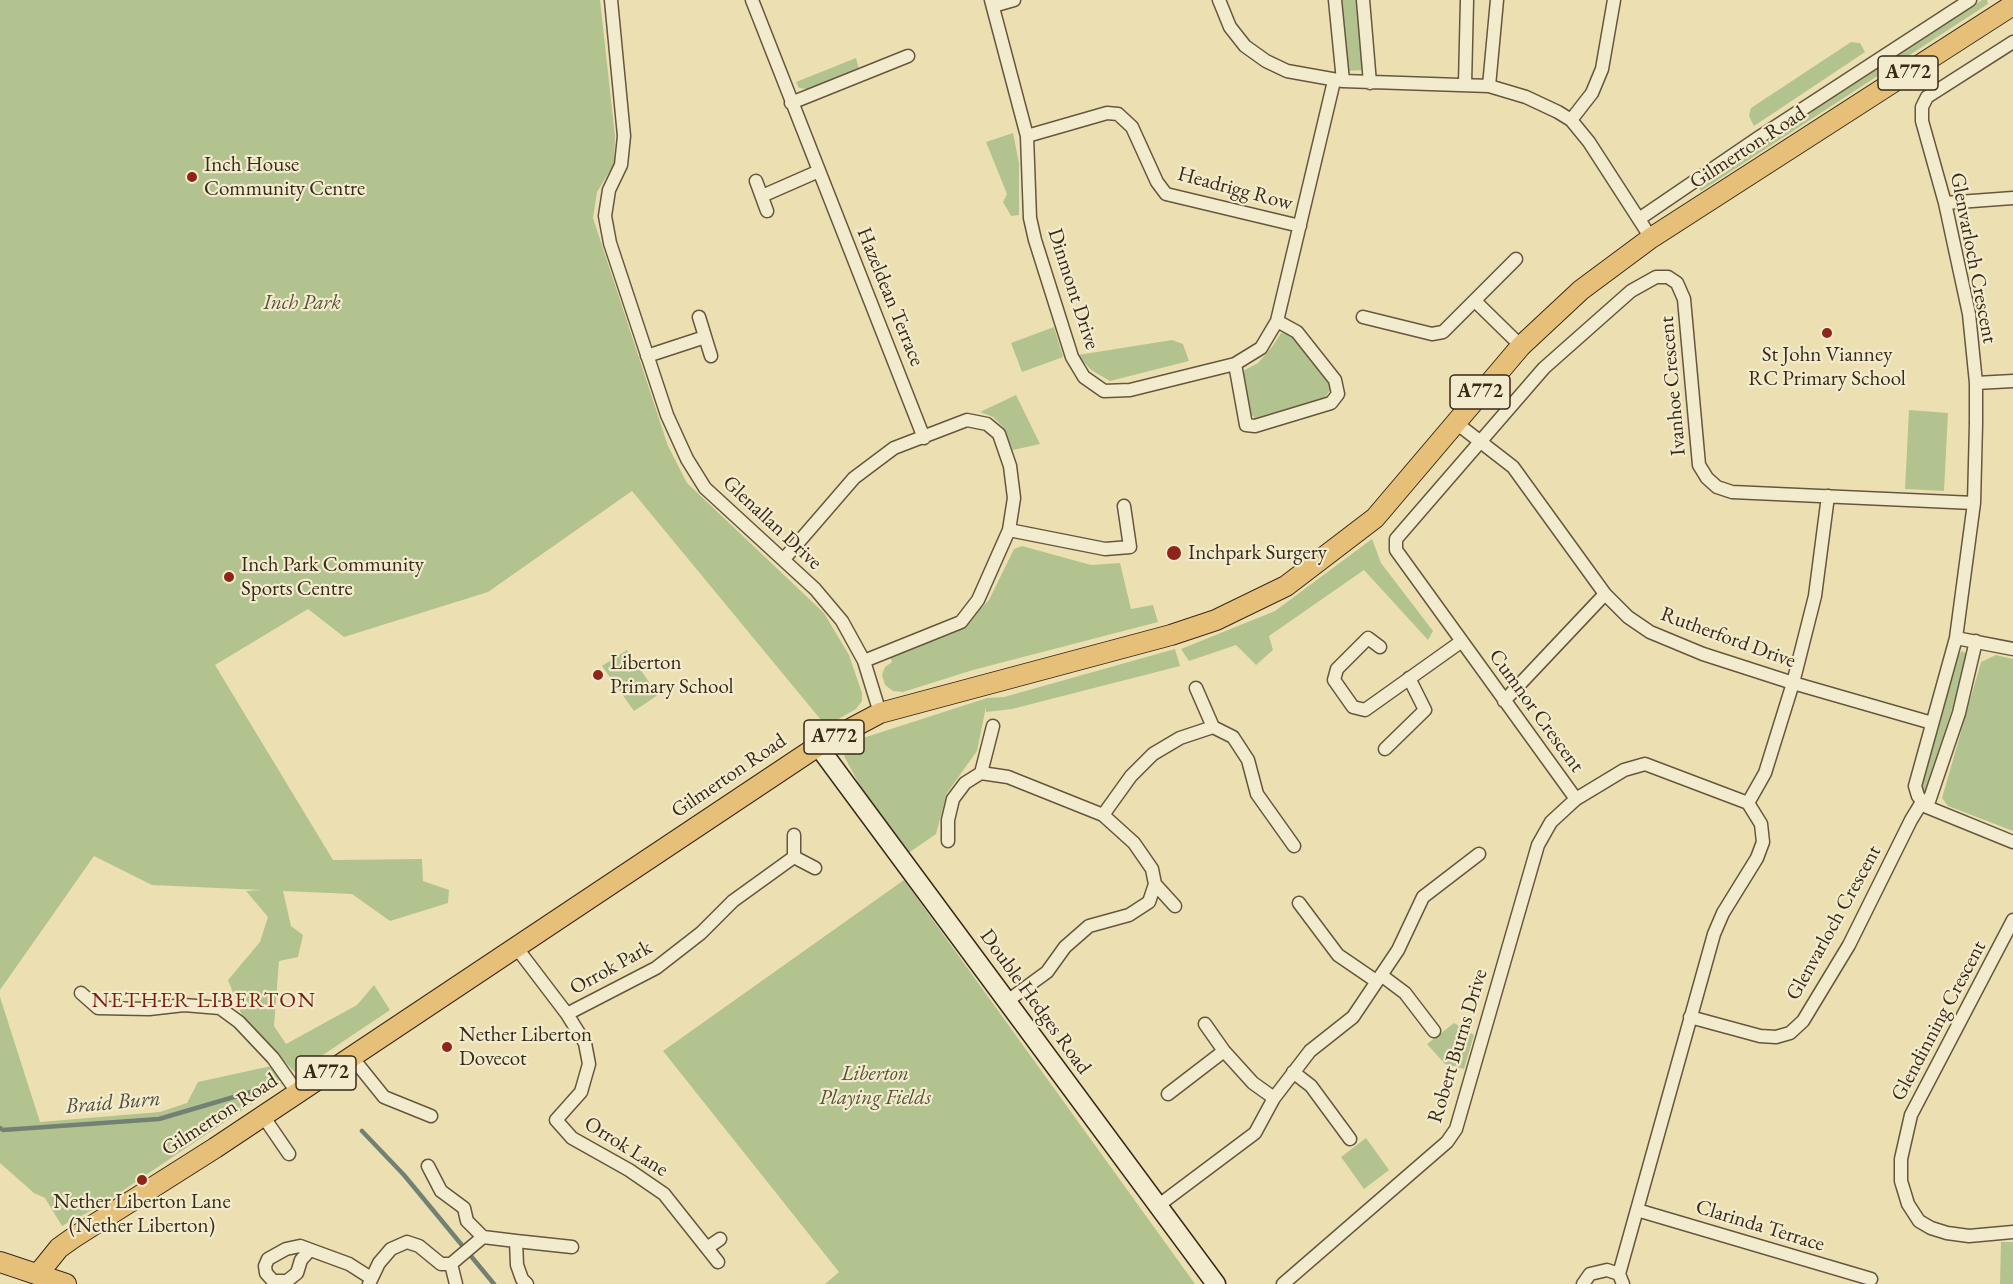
<!DOCTYPE html>
<style>
body{margin:0}
canvas{display:block;background:#ece0b2}
</style>
<canvas width="2013" height="1284"></canvas>
<script>
const context = document.querySelector('canvas').getContext('2d');
context.lineJoin = 'round';
function paint(path, color) { context.fillStyle = color; context.fill(path, 'evenodd'); }
const poly = rows => new Path2D(rows.map(r => 'M' + r).join(''));
function strokePath(path, color, width, dash) { context.strokeStyle = color; context.lineWidth = width; context.lineCap = dash ? 'butt' : 'round'; context.setLineDash(dash || []); context.stroke(path); }
function label(font, color, halo, rows, align = 'center') {
  context.font = font + ' "EB Garamond",serif'; context.lineWidth = 4.5; context.setLineDash([]); context.textBaseline = 'middle'; context.strokeStyle = halo; context.fillStyle = color; for (const [text, x, y, turn = 0] of rows) {
    context.save(); context.translate(x, y); context.rotate((+turn || 0) * Math.PI / 180); context.textAlign = isNaN(turn) ? turn : align; if (halo) context.strokeText(text, 0, 0); context.fillText(text, 0, 0); context.restore();
  }
}
paint(poly([
 [0,0,600,0,615,136,614,164,597,192,593,218,668,446,687,483,824,613,849,655,862,693,862,701,856,709,826,726,632,491,488,592,344,637,308,609,215,665,333,860,422,859,423,881,449,890,448,903,390,921,352,894,283,891,291,926,303,935,298,957,279,961,274,1026,286,1044,357,1005,374,985,390,1010,296,1073,245,1023,228,980,260,942,268,917,246,891,261,890,152,885,94,856,0,990],
 [1340,0,1357,0,1363,70,1347,71],
 [1982,0,1987,0,1988,4,1701,191,1698,186],
 [1851,42,1860,43,1865,52,1754,126,1749,116,1751,108],
 [856,58,860,72,814,90,799,88,796,82],
 [1013,133,1019,163,1019,215,1011,216,1003,202,1007,194,986,142],
 [1054,327,1063,357,1022,372,1011,343],
 [1281,333,1290,335,1329,379,1330,390,1325,398,1255,418,1246,410,1241,372,1258,363,1272,347],
 [1172,340,1183,344,1189,361,1110,381,1091,370,1078,355],
 [1016,395,1040,444,1013,450,1004,428,993,417,980,412],
 [1909,410,1948,413,1944,491,1905,489],
 [1372,539,1381,563,1433,631,1428,640,1364,570,1269,636,1273,650,1256,665,1236,645,1189,661,1181,649,1275,611],
 [1022,546,1091,565,1120,563,1131,609,1153,605,1158,622,973,670,903,692,893,691,885,685,882,675,885,667,892,662,890,656,961,629,989,600,1014,549],
 [1175,649,1180,666,1012,709,986,712,986,707,977,751,947,793,936,834,907,854,874,812,844,756,852,744,860,739,987,698,1004,697],
 [627,650,658,695,634,711,602,666],
 [1962,651,1966,654,1956,697,1925,791,1922,787,1959,654],
 [1996,655,2013,659,2013,831,1948,806,1942,798,1981,662],
 [904,880,1195,1284,825,1284,839,1272,663,1051],
 [0,997,40,1122,160,1112,187,1103,198,1082,271,1066,284,1082,100,1206,62,1226,45,1198,34,1193,0,1163],
 [1454,1023,1474,1035,1464,1069,1445,1064,1427,1044],
 [1366,1138,1389,1170,1364,1189,1341,1157],
 [2001,1242,2013,1242,2013,1284,2000,1284]
]), '#b3c38f');
strokePath(poly([
 [0,1128,3,1130,159,1119,261,1089],
 [362,1131,404,1175,494,1284]
]), '#738175', 4.5);
const street = poly([
 [611,0,624,136,621,165,609,190,605,216,610,243,667,415,687,459,705,488,815,589,842,621,864,661,880,713],
 [752,0,924,438],
 [991,0,1027,136,1030,218,1035,240,1072,357,1084,377,1104,391,1130,390,1235,364,1261,348,1277,321,1334,81],
 [1219,0,1230,27,1245,46,1266,61,1287,71,1343,81,1489,86,1526,97,1558,112,1571,120,1589,142,1651,238],
 [1335,0,1343,81],
 [1363,0,1370,83],
 [993,6,1014,0],
 [2013,42,1927,97,1922,107,1922,121,1945,203,1969,314,1976,383,1976,424,1974,503,1956,638,1915,786,1918,796,1927,807,2013,842],
 [1465,84,1467,0],
 [1489,86,1497,0],
 [791,103,908,56],
 [1571,120,1592,93,1602,69,1614,0],
 [1027,136,1107,113,1118,114,1132,127,1157,182,1166,194,1300,226],
 [756,181,767,211],
 [762,196,819,171],
 [1945,203,2013,198],
 [1639,219,1758,138,1970,0],
 [1475,301,1521,346],
 [699,317,711,356],
 [1363,317,1432,334,1443,332,1516,259],
 [647,356,705,337],
 [1235,364,1246,425,1255,426,1331,403,1338,394,1335,380,1297,332,1277,321],
 [1976,383,2013,381],
 [1455,422,1513,467,1605,594,1628,617,1650,632,1703,654,1793,683,1932,723],
 [1009,530,1105,549,1130,547,1124,506],
 [784,559,854,478,894,448,967,420,987,424,999,434,1010,466,1014,498,1009,530,978,600,961,622,864,661],
 [1956,638,2013,649],
 [1380,647,1368,638,1337,669,1334,680,1353,707,1365,710,1462,641],
 [1196,688,1213,727],
 [1504,701,1605,594],
 [1385,749,1425,710,1409,678],
 [981,773,993,726],
 [1576,799,1396,550,1396,539,1544,368,1631,291,1656,277,1668,277,1677,283,1684,299,1699,465,1707,478,1717,487,1732,492,1974,503],
 [1748,803,1765,773,1793,683,1815,596,1828,496],
 [1927,807,1959,713,1976,641],
 [1103,815,1131,776,1153,754,1180,738,1213,727,1233,737,1248,760,1257,794,1294,846],
 [794,835,794,857,815,868],
 [948,841,948,820,953,799,965,783,981,773,1008,777,1103,815,1134,843,1152,869,1155,884,1149,902,1129,915,1089,926,1065,947,1047,972,1006,1002],
 [1155,884,1175,906],
 [1299,903,1338,955,1376,981],
 [2013,920,1911,1115,1901,1159,1901,1181,1908,1204,1919,1221,1931,1228,1947,1233,1969,1236,2013,1232],
 [516,947,567,1014,656,968,701,933,733,901,794,857],
 [1381,975,1405,993,1434,1031],
 [81,993,98,1008,149,1009,184,1005,220,1008,239,1022,273,1058,297,1092],
 [567,1014,585,1043,589,1064,581,1092,556,1120,572,1138,629,1170,664,1194,718,1262],
 [1690,1017,1760,1036,1776,1037,1790,1033,1803,1021,1849,945,1911,820,1922,802],
 [1205,1024,1224,1051,1253,1083,1274,1098],
 [351,1056,384,1097,431,1116],
 [1293,1072,1311,1086,1350,1139],
 [1168,1094,1224,1051],
 [263,1116,289,1154],
 [428,1166,441,1191,464,1208,467,1221,483,1237,516,1241,517,1265,522,1279,527,1284],
 [1159,1205,1255,1133,1274,1098,1310,1051,1353,1017,1398,950,1423,897,1479,854],
 [1637,1210,1871,1279],
 [516,1241,572,1247],
 [707,1248,720,1239],
 [310,1250,301,1260,297,1273,287,1281,273,1281,266,1273,265,1266,268,1259,286,1249,300,1246,349,1264,371,1278],
 [451,1264,456,1284],
 [369,1284,379,1263,391,1249,407,1242,419,1246,441,1264,451,1264,483,1237],
 [1283,1284,1447,1142,1456,1129,1538,845,1551,822,1576,799,1624,770,1645,764,1748,803,1761,824,1763,842,1757,858,1723,913,1714,934,1619,1274],
 [1583,1284,1590,1274,1607,1270,1619,1274,1623,1284]
]);
const secondary = poly([
 [818,746,1216,1284]
]);
const primary = poly([
 [0,1262,66,1284],
 [38,1274,59,1248,73,1238,215,1148,818,746,880,713,1171,635,1216,620,1286,586,1375,518,1521,346,1581,290,1651,238,2013,5]
]);
strokePath(street, '#65573f', 15);
strokePath(secondary, '#382919', 21);
strokePath(primary, '#382919', 22);
strokePath(street, '#f3ebcd', 12);
strokePath(secondary, '#f3ebcd', 18);
strokePath(primary, '#e6c079', 20);
for (const [x, y, r, color] of [
 [192,177,6,"#8f2418"],
 [1827,333,6,"#8f2418"],
 [1174,553,8,"#8f2418"],
 [229,577,6,"#8f2418"],
 [598,675,6,"#8f2418"],
 [447,1047,6,"#8f2418"],
 [142,1180,6,"#8f2418"]
]) { const dot = new Path2D(); dot.arc(x, y, r, 0, 2 * Math.PI); context.fillStyle = color; context.fill(dot); strokePath(dot, '#f3ebcd', 2); }
for (const [x, y, w] of [
 [1908,73,60],
 [1480,392,60],
 [834,737,60],
 [326,1073,60]
]) { const box = new Path2D(); box.roundRect(x - w / 2, y - 17, w, 34, 4.5); context.fillStyle = '#f3ebcd'; context.fill(box); strokePath(box, '#382919', 1.5); }
label('bold 20px', '#382919', null, [
 ["A772",1908,73],
 ["A772",1480,392],
 ["A772",834,737],
 ["A772",326,1073]
]);
label('21px', '#382919', '#f3ebcd', [
 ["Gilmerton Road",1748,148,-33],
 ["Headrigg Row",1235,189,15],
 ["Glenvarloch Crescent",1973,258,79],
 ["Dinmont Drive",1073,289,72],
 ["Hazeldean Terrace",890,297,68],
 ["Ivanhoe Crescent",1673,386,-95],
 ["Glenallan Drive",772,523,43],
 ["Rutherford Drive",1728,638,20],
 ["Cumnor Crescent",1536,711,54],
 ["Gilmerton Road",729,776,-34],
 ["Glenvarloch Crescent",1834,923,-61],
 ["Orrok Park",611,968,-29],
 ["Double Hedges Road",1035,1002,54],
 ["Glendinning Crescent",1939,1021,-62],
 ["Robert Burns Drive",1458,1046,-73],
 ["Gilmerton Road",220,1115,-33],
 ["Orrok Lane",626,1147,32],
 ["Clarinda Terrace",1760,1226,17]
]);
label('21px', '#382919', '#f3ebcd', [
 ["Inch House",204,165],
 ["Community Centre",204,189],
 ["St John Vianney",1827,355,"center"],
 ["RC Primary School",1827,379,"center"],
 ["Inchpark Surgery",1188,553],
 ["Inch Park Community",241,565],
 ["Sports Centre",241,589],
 ["Liberton",610,663],
 ["Primary School",610,687],
 ["Nether Liberton",459,1035],
 ["Dovecot",459,1059],
 ["Nether Liberton Lane",142,1202,"center"],
 ["(Nether Liberton)",142,1226,"center"]
], 'left');
label('italic 21px', '#575036', '#f3ebcd', [
 ["Inch Park",302,303],
 ["Liberton",875,1074],
 ["Playing Fields",875,1098]
]);
context.letterSpacing = '1.5px';
label('22px', '#7a1f14', '#f3ebcd', [
 ["NETHER LIBERTON",204,1001]
]);
context.letterSpacing = '0px';
label('italic 22px', '#504e40', '#f3ebcd', [
 ["Braid Burn",113,1103,-5]
]);
</script>
